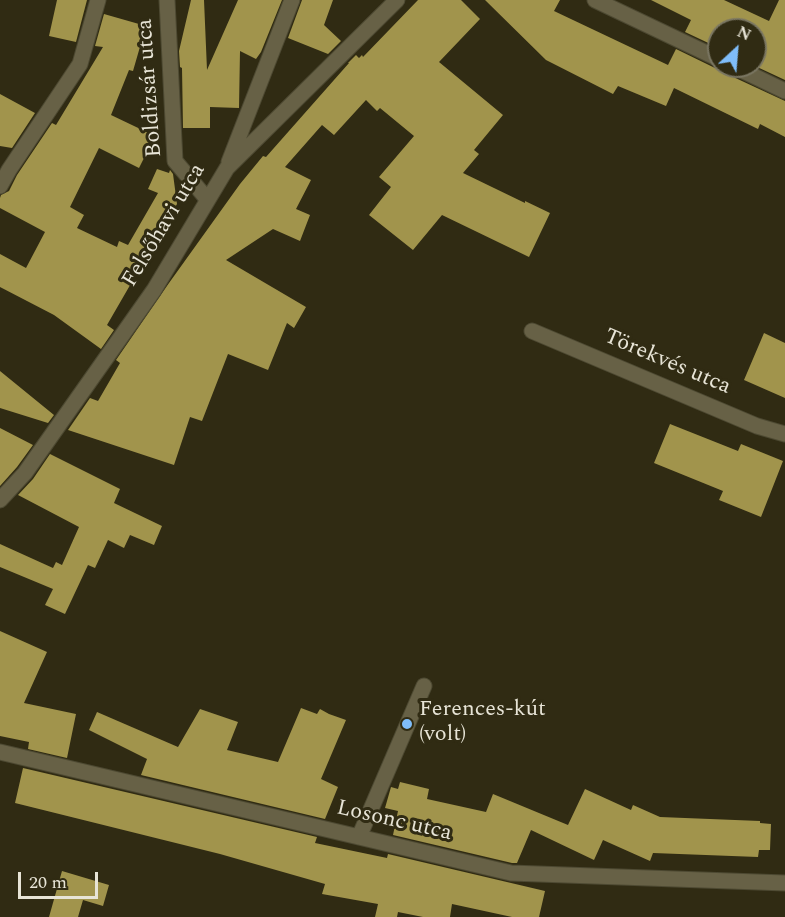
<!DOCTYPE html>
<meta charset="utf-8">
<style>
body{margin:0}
#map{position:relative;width:785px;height:917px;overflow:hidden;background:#302b13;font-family:Spectral,serif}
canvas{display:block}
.north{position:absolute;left:707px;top:18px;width:60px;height:60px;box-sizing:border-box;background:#302b13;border:2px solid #797561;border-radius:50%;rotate:26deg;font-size:16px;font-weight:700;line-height:24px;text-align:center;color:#e7e4d6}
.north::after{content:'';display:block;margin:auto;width:21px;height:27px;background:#7fbdfa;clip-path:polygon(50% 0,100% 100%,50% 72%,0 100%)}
.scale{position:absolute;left:18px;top:872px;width:80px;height:27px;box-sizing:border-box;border:3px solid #e7e4d6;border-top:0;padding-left:8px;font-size:18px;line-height:21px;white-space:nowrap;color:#e7e4d6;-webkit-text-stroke:4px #302b13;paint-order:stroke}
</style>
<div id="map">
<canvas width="785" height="917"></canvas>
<div class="north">N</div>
<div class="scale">20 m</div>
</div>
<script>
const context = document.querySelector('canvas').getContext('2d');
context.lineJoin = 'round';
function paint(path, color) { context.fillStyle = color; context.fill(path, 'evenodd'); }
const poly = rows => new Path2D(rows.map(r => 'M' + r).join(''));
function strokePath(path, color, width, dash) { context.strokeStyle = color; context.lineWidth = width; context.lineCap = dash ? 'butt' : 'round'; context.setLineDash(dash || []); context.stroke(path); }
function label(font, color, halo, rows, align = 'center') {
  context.font = font + ' Spectral,serif'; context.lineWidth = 6; context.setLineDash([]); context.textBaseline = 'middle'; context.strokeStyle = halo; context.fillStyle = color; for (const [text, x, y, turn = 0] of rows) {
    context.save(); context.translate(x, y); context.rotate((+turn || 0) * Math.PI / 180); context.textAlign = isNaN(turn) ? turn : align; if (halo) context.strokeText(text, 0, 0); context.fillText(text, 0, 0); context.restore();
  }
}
paint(poly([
 [57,0,87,0,76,42,49,36],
 [191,0,204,0,207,70,238,0,282,0,261,52,256,59,240,51,239,108,210,107,210,128,183,128,182,68,180,67,179,51],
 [302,0,333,0,324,25,341,41,328,54,288,38],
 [418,0,461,0,480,19,439,62,503,115,474,150,479,154,463,173,525,203,525,201,550,213,529,257,442,215,413,250,369,215,391,187,379,177,414,136,380,108,377,111,366,100,334,135,322,125,285,167,311,180,296,209,310,215,300,241,273,229,226,260,306,307,294,328,287,323,268,370,228,354,202,421,190,417,174,465,68,430,90,398,98,401,120,363,116,360,169,283,240,184,263,156,266,157,349,63,348,63,356,55,359,58,362,55,363,57],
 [485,0,560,0,554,11,668,65,676,49,715,68,723,67,725,72,729,75,785,101,785,137,760,124,758,129,674,88,666,106,618,86,613,94,546,60],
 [651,0,724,0,769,21,779,0,785,0,785,80,755,66,755,30,719,30,719,48,685,32,691,20],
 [104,14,146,26,133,71,129,70,111,115,155,136,139,168,99,148,70,207,84,215,77,228,117,247,119,241,128,245,158,193,148,189,157,169,169,173,170,170,173,174,177,204,107,325,114,330,101,349,54,315,0,287,0,254,26,268,45,232,0,208,0,198,1,195,9,191,17,175,52,123,56,125,103,47,95,46],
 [0,94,35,113,12,148,0,146],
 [764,333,785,343,785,398,744,380],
 [0,371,54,415,48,423,0,408],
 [670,424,738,451,741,444,783,461,761,517,719,500,723,491,654,463],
 [0,428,33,445,17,467,0,486],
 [50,454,120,489,114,503,162,526,154,545,130,535,124,548,108,540,95,568,88,565,65,614,45,605,53,589,0,567,0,544,53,568,56,562,62,565,79,527,18,495,33,479],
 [0,631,47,652,24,703,76,714,67,758,28,749,29,742,0,736],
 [301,708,317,714,320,709,329,714,346,720,321,779,338,787,325,819,141,775,147,759,89,730,97,712,178,747,200,709,238,722,227,750,278,762],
 [23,768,317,837,315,843,387,858,388,854,545,891,539,917,512,917,452,904,450,917,423,917,398,912,397,917,375,917,378,904,322,894,325,884,220,854,15,803],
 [400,782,429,789,427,799,486,812,493,794,568,825,585,789,631,810,633,805,660,817,760,821,760,823,771,824,770,850,759,850,758,857,653,853,650,861,603,840,594,860,531,830,517,863,512,863,393,835,398,811,385,808,391,787,398,789],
 [62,871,109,885,103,906,83,900,78,917,49,917]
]), '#a1944c');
const minor = poly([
 [167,0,175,161,207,199],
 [595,0,719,59],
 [733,66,785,91],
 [229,162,292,0],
 [0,186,9,170,80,64,98,0],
 [532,331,757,426,785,434],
 [0,500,25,473,154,290,227,168,397,0],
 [0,752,511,873,785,883],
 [359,837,424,686]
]);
strokePath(minor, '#4d4932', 17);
strokePath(minor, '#676146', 15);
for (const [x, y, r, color] of [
 [407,724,6,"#7fbdfa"]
]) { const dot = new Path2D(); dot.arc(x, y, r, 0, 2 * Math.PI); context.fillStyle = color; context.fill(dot); strokePath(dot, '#302b13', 2); }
label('22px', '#e7e4d6', '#302b13', [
 ["Boldizsár utca",151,88,-94],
 ["Felsőhavi utca",165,226,-59],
 ["Törekvés utca",667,363,23],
 ["Losonc utca",394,822,13]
]);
label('22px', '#e7e4d6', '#302b13', [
 ["Ferences-kút",419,711],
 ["(volt)",419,736]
], 'left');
</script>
